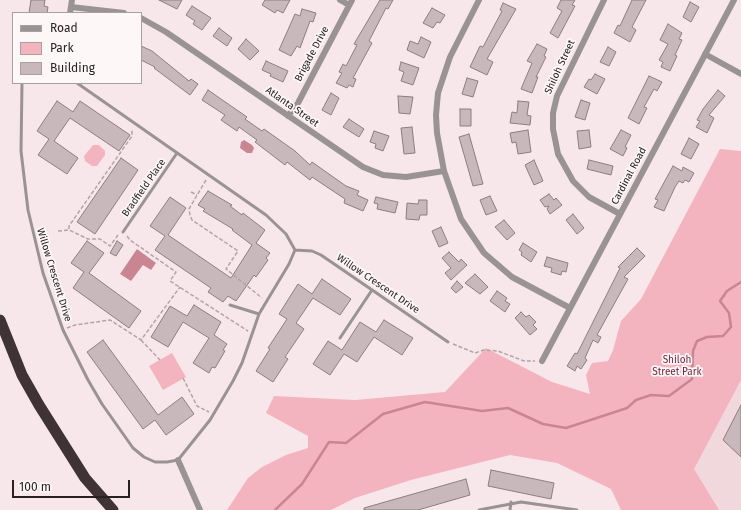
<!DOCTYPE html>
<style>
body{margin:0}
#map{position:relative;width:741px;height:510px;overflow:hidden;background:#f8e7ea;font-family:"Fira Sans",sans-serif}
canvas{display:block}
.legend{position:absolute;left:12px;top:12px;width:130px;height:72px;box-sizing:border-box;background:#fef7f8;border:1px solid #a8a1a2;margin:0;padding:5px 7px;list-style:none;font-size:12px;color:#272122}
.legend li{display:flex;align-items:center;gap:8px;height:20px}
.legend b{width:20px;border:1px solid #a8a1a2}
.scale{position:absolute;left:12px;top:480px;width:118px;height:18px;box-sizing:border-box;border:2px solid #272122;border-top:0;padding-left:5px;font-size:12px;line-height:14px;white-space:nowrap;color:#272122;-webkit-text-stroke:3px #fef7f8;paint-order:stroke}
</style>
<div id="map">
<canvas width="741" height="510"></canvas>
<ul class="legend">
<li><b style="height:5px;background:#9a9394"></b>Road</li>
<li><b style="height:11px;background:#f3b4c0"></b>Park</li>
<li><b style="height:11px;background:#c8b8bb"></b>Building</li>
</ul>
<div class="scale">100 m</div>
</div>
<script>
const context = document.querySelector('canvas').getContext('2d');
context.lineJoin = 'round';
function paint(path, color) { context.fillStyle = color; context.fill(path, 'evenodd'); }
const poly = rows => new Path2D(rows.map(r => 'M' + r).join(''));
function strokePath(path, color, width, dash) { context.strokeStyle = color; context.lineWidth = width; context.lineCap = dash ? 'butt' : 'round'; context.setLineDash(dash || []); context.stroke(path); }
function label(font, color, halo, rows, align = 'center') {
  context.font = font + ' "Fira Sans",sans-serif'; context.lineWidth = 3.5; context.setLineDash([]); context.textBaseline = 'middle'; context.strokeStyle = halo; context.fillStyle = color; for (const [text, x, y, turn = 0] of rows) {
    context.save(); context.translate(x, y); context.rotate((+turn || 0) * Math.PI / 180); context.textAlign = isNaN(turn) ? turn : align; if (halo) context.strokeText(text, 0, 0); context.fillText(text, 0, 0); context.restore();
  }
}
paint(poly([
 [741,380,741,510,678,510,652,436]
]), '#f1d8dc');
paint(poly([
 [93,145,99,145,105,151,105,155,97,166,92,166,85,161,84,156],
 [720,149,741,151,741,380,694,469,719,510,621,510,611,489,557,463,510,455,411,480,355,498,331,510,227,510,248,478,262,467,286,455,308,448,308,436,266,413,274,396,355,400,445,392,486,348,552,382,590,394,586,375,592,363,608,361,613,350,621,321,641,299],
 [172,353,186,377,163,390,149,366]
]), '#f3b4c0');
paint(poly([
 [244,140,252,145,254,148,252,153,247,153,240,148,241,142],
 [137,249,156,263,151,270,143,265,131,281,120,274]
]), '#ca8593');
strokePath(poly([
 [275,510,302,484,329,442,346,443,383,414,425,402,482,411,508,408,543,424,566,428,615,412,627,408,636,400,651,395,669,396,692,379,693,351,697,341,707,337,723,336,731,327,729,313,720,301,727,291,741,282]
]), '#ca8593', 2.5);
const building = poly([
 [31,0,45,0,44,6,48,7,47,13,29,13,31,0],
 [159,0,182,0,177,9,159,0],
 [265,0,290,0,283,13,277,10,275,13,262,5,265,0],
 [380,0,393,0,388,9,386,8,369,41,372,43,353,78,356,79,353,87,349,85,347,88,336,83,342,73,339,72,343,64,346,66,357,45,354,44,380,0],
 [561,0,575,0,572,5,575,6,558,38,550,33,562,11,557,8,561,0],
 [632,0,646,0,632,27,636,30,630,42,614,33,618,25,620,26,632,0],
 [690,2,699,7,691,22,683,17,690,2],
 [503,3,516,9,487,59,493,62,487,75,470,67,480,46,483,47,502,11,500,10,503,3],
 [192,6,211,18,202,30,193,24,195,21,186,15,192,6],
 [432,8,445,15,440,23,437,22,433,28,423,23,432,8],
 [302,9,316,13,313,22,310,21,300,48,297,46,291,56,279,50,295,14,300,16,302,9],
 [668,24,682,33,679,39,682,40,675,55,677,56,670,71,661,67,663,62,659,60,668,44,660,40,668,24],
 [219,28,232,38,227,46,213,36,219,28],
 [421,37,431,42,424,58,407,50,410,41,418,44,421,37],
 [246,39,259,51,250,60,238,49,246,39],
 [537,44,547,49,544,56,546,57,536,77,538,77,532,93,521,89,532,63,527,61,537,44],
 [141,46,152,51,189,81,191,79,198,84,190,95,154,68,155,67,141,60,141,46],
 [608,47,616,52,609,66,600,62,608,47],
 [266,61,288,71,283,82,270,76,271,74,262,70,266,61],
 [401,62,419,68,413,85,401,81,404,72,399,70,401,62],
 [595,74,605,79,597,94,584,87,589,79,591,80,595,74],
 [649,76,662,82,657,91,654,89,644,107,647,108,639,124,628,118,649,76],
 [467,78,478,81,473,97,462,94,467,78],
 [208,90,247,117,245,119,262,131,264,129,295,151,310,165,312,162,346,186,359,191,357,195,368,200,363,211,344,203,345,199,312,177,310,180,287,162,285,165,255,142,257,140,239,127,237,131,221,120,225,115,202,100,208,90],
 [718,90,725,96,709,115,714,118,707,133,696,127,700,121,697,120,703,109,718,90],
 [331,93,339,98,331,115,322,110,331,93],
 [398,96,413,97,410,114,399,113,398,96],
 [581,100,590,103,585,120,575,117,581,100],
 [57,101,73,112,80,101,130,135,119,151,70,118,54,141,78,158,67,174,38,155,49,139,37,131,57,101],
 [518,101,529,102,527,115,531,116,530,125,510,123,512,112,517,113,518,101],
 [460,109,471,109,471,126,460,126,460,109],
 [349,119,364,129,359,137,343,127,349,119],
 [412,127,415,153,404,154,401,128,412,127],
 [528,130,531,152,518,154,516,142,512,143,510,133,528,130],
 [589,130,591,147,579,149,577,131,589,130],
 [621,130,631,135,625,147,627,148,623,156,610,149,621,130],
 [374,131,389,136,383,151,375,148,376,144,370,142,374,131],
 [469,134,483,184,473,186,459,137,469,134],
 [689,138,699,144,691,159,681,154,689,138],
 [121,158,138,170,95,234,77,222,121,158],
 [534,160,543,181,534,185,525,165,534,160],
 [589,160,613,166,611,175,587,169,589,160],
 [673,166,682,171,683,167,694,173,689,182,685,180,683,183,679,181,675,187,664,211,654,207,658,200,655,199,673,166],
 [208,191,232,205,230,206,242,215,243,213,265,230,256,243,270,253,266,258,268,260,256,277,254,275,250,281,236,301,228,296,223,302,208,292,211,288,155,250,165,236,150,226,170,197,186,208,168,235,231,278,252,245,232,230,233,229,203,211,205,209,198,205,208,191],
 [549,194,554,200,556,198,562,205,550,214,547,209,549,206,545,207,540,200,549,194],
 [490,196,497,211,486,215,480,200,490,196],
 [376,197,398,202,395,213,377,209,378,204,374,203,376,197],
 [419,200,427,200,427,215,420,215,419,220,406,219,407,203,418,204,419,200],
 [573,214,584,228,577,234,566,220,573,214],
 [504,220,515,233,507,240,495,227,504,220],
 [441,227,448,243,439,247,432,231,441,227],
 [87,241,104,253,89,273,141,311,129,328,73,288,84,272,71,263,87,241],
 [117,241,123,245,116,256,110,253,117,241],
 [523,243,537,252,531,262,521,255,522,252,519,250,523,243],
 [637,248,645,256,624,277,628,279,597,335,601,337,598,343,593,340,585,358,587,360,581,369,577,366,575,371,567,366,575,353,577,354,620,268,618,267,637,248],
 [449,252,459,262,461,259,467,265,451,280,445,273,451,268,442,258,449,252],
 [547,257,568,263,566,272,562,271,561,275,551,272,552,268,544,266,547,257],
 [475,274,488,287,480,294,465,283,475,274],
 [322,279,351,299,340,315,313,298,296,323,304,329,285,357,288,359,273,382,256,371,270,349,268,348,287,319,279,314,298,284,312,294,322,279],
 [457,281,463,287,456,293,451,288,457,281],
 [497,291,507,298,505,301,510,304,505,312,490,301,497,291],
 [194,305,221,322,214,335,227,344,223,350,225,351,215,368,212,367,209,373,193,363,209,338,183,322,168,347,151,337,170,306,187,316,194,305],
 [521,312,526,317,529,315,536,322,533,325,537,329,530,335,515,318,521,312],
 [384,320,413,338,402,355,374,337,357,362,344,354,330,375,313,364,328,341,342,350,360,322,376,332,384,320],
 [103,340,158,415,182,397,194,414,166,435,155,420,143,429,87,352,103,340],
 [741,405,741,457,723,440,741,405],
 [491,470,554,483,551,499,488,486,491,470],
 [466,479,470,495,418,510,364,510,364,508,466,479]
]);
paint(building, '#c8b8bb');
strokePath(building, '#8c7e80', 1);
strokePath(poly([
 [206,180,189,209,190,215,192,220,238,251,226,269,262,298],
 [191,192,197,195],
 [69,229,69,226,132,136,132,129],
 [58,231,69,230,88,239,100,239,110,246,118,235],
 [127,236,130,240,176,272,170,281,248,331],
 [67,328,75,325,110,320,141,340,180,287],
 [141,340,160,360],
 [453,344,475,353,484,350,498,351,524,361,535,361],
 [183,378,197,406,209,412]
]), '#b2a4a7', 1.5, [4, 2]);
strokePath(poly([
 [22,83,21,151,28,210,43,273,63,330,88,380,102,404,133,448,144,457,155,462,167,462,178,460,210,420,233,381,242,363,259,314,289,264,295,250,286,234,266,215,77,83],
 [123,232,177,153],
 [295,250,312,251,321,255,448,342],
 [230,305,259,314],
 [340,338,372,290],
 [479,510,521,502,577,510],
 [510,510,511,502]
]), '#9a9394', 3);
strokePath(poly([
 [340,0,349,5],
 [479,0,450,57,438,93,436,115,437,133,444,171,461,219,484,253,512,277,570,308],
 [604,0,557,96,553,113,553,129,558,154,573,181,589,197,620,214],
 [71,7,124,13],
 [70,13,72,0],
 [141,18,166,32,363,167,383,175,406,177,444,171],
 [705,54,741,74],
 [288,116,298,103,352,0],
 [542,361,734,0],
 [178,460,200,510]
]), '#9a9394', 6);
strokePath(poly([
 [0,320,22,375,39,405,85,478,113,510]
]), '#3f3335', 11);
label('10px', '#272122', '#fef7f8', [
 ["Brigade Drive",312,54,-62],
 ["Shiloh Street",560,67,-65],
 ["Atlanta Street",292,107,35],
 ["Cardinal Road",629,176,-62],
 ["Bradfield Place",144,188,-55],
 ["Willow Crescent Drive",54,275,73],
 ["Willow Crescent Drive",378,284,34]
]);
label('10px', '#721f39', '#fef7f8', [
 ["Shiloh",677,360],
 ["Street Park",677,372]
]);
</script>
